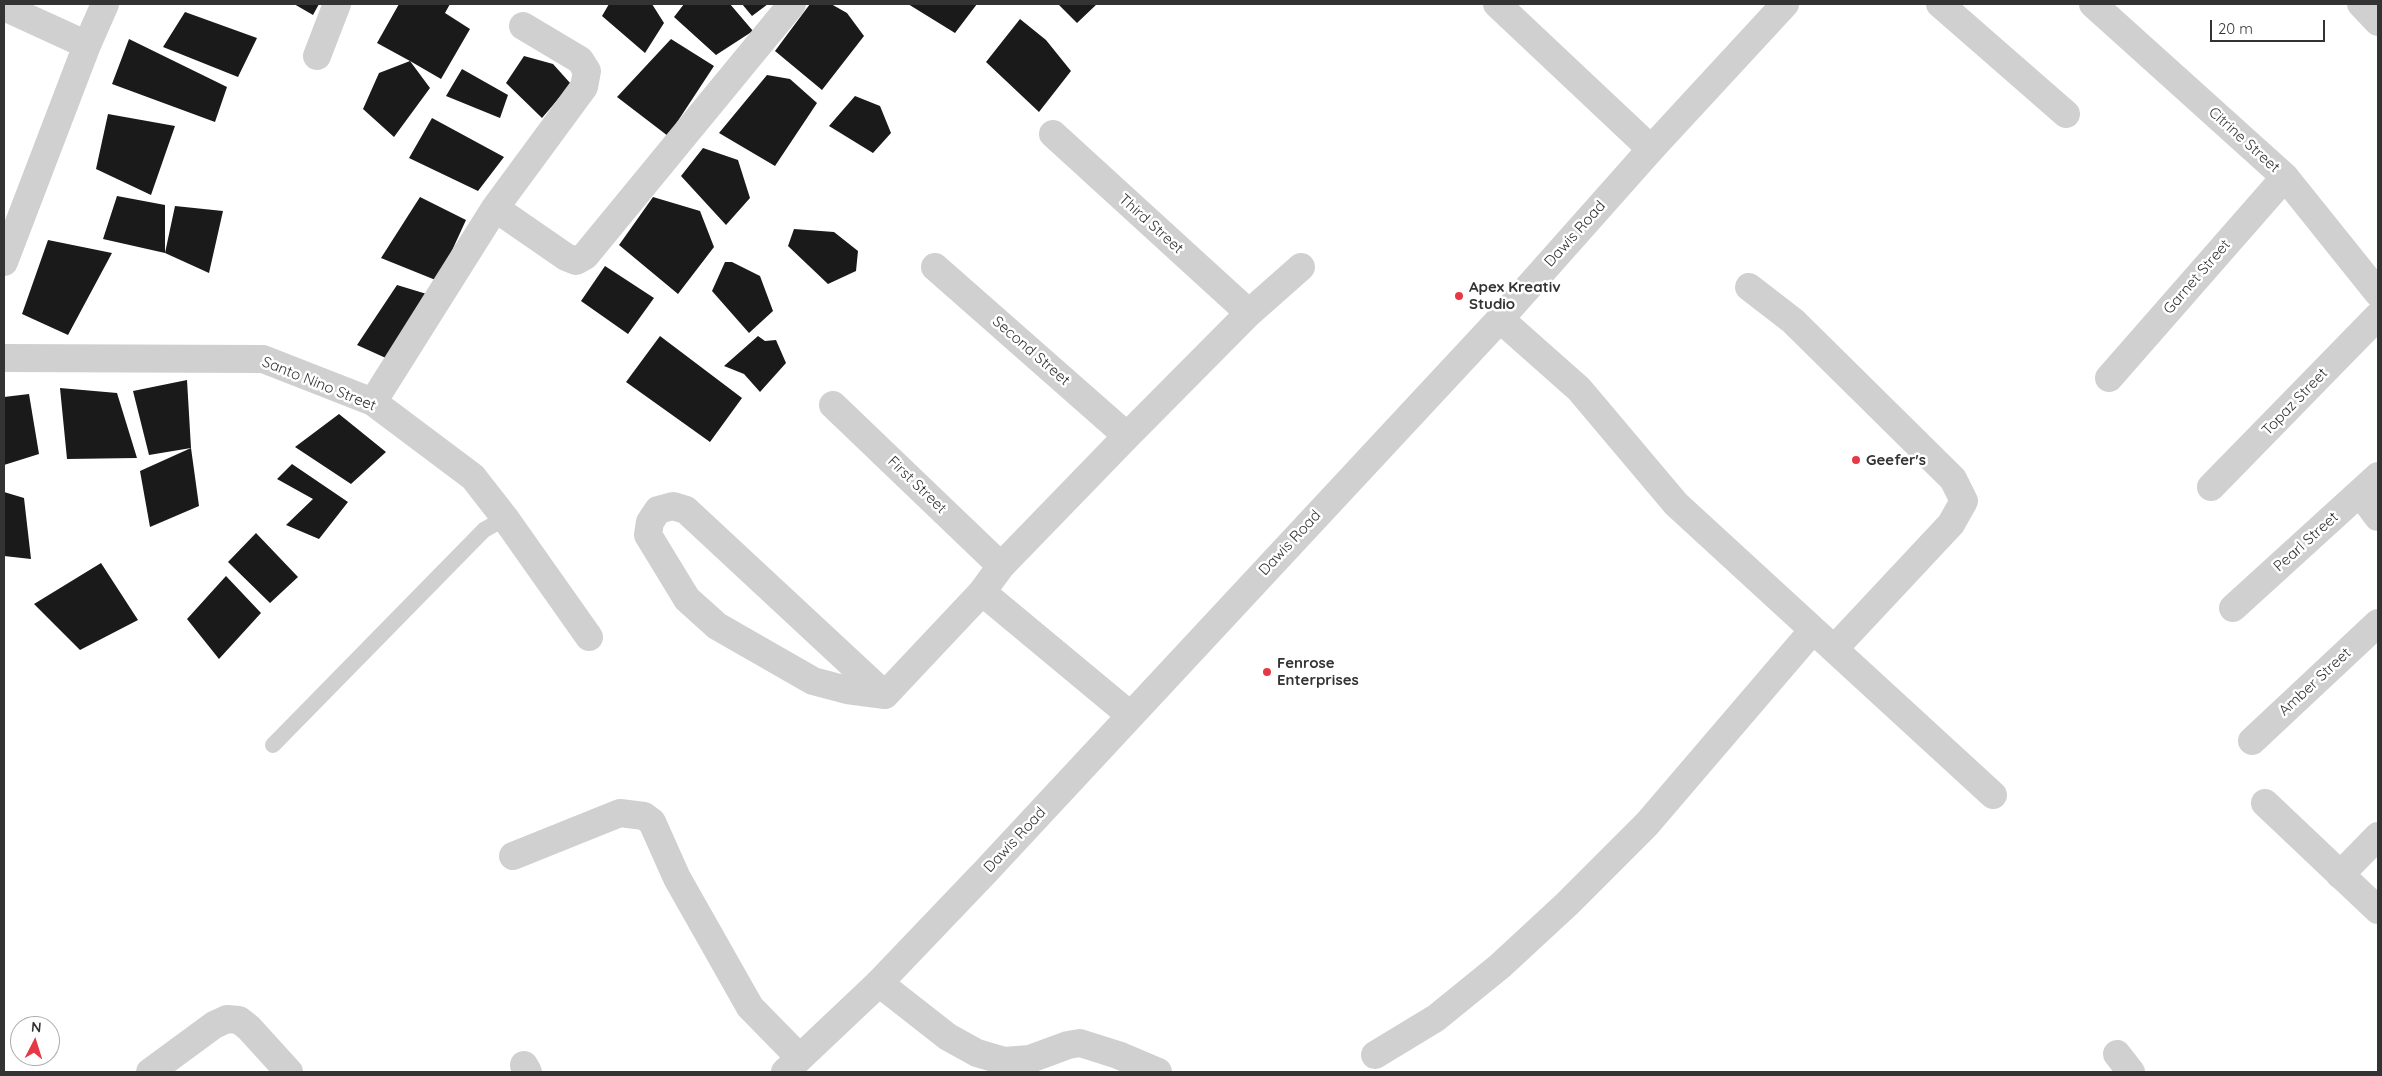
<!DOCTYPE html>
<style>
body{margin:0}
#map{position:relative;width:2382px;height:1076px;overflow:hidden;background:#fff;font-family:Quicksand,sans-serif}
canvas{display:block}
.frame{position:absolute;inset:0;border:5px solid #333;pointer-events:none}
.north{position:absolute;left:10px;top:1016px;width:50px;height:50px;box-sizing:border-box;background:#fff;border:1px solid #adadad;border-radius:50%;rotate:5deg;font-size:14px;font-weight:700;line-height:20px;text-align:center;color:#333}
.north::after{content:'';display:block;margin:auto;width:18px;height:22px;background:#e63946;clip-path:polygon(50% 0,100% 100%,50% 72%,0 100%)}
.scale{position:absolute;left:2210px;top:20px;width:115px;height:22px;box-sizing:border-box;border:2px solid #333;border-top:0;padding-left:6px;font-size:15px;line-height:18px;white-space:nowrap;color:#333;-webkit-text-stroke:4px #fff;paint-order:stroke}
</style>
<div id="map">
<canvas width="2382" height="1076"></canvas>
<div class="frame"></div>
<div class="north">N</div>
<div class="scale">20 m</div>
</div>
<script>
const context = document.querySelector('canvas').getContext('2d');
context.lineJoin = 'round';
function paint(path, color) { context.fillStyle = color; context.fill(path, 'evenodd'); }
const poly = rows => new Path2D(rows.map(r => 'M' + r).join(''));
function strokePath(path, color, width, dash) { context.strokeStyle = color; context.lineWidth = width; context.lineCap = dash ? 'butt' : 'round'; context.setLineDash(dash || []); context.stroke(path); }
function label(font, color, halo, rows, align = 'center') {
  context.font = font + ' Quicksand,sans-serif'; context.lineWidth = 5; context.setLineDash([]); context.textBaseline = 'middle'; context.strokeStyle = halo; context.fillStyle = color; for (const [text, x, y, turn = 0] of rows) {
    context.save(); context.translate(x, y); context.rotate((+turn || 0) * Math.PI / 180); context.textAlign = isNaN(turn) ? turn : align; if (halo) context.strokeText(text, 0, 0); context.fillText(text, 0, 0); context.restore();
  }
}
paint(poly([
 [294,4,319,4,313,15],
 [399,4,450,4,445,13,470,29,441,79,410,61,430,88,394,137,363,109,379,73,410,61,377,43],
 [609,4,652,4,664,23,645,53,602,16],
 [684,4,730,4,753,31,716,55,674,17],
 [742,4,768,4,752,16],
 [810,4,831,4,847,13,864,36,822,90,775,51],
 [908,4,977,4,955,33],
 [1058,4,1097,4,1077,23],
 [185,12,257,38,238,77,163,47],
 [1020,19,1046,40,1071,71,1039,112,986,62],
 [129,39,227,87,215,122,112,84],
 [671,39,714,66,668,136,617,97],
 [524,56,553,64,571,84,542,118,506,83],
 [462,69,508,95,500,118,446,96],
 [767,75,790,79,817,103,775,166,719,133],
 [855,96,880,106,891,133,873,153,829,126],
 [108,114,175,126,151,195,96,169],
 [432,118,504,157,478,191,409,158],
 [703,148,738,160,750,198,726,225,681,176],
 [117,196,165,205,165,253,103,239],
 [420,197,466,220,438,281,381,258],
 [653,197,700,211,714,247,678,294,619,245],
 [175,206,223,211,209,273,165,253],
 [794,229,834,232,858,251,856,271,828,284,788,246],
 [48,240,112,253,68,335,22,314],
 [725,262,732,262,760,276,773,311,749,333,712,291],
 [605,266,654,298,628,334,581,301],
 [397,285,430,295,388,359,357,345],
 [660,336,742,398,710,442,626,382],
 [758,336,765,341,776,340,786,363,760,392,744,374,724,366],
 [187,380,191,448,149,455,133,391],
 [60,388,117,393,137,458,67,459],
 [29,394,39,454,4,465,4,397],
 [339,414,386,452,351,484,295,447],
 [191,448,199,506,150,527,140,471],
 [292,464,348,502,319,539,286,525,313,499,277,479],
 [4,492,24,498,31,559,4,556],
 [256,533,298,577,270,603,228,562],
 [101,563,138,620,80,650,34,604],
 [226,576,261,613,219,659,187,619]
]), '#1a1a1a');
strokePath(poly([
 [273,745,484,530,505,518]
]), '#d0d0d0', 16);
strokePath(poly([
 [1497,4,1651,149],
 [1940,4,2066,114],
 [2093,4,2285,177,2378,293],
 [2361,4,2378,22],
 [4,7,87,45],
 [317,56,337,4],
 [1053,134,1249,313],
 [495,208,566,257,576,261,585,256,792,4],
 [4,262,87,45,105,4],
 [935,267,1127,436],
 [1749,287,1793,321,1953,479,1964,501,1951,524,1834,649],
 [1500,319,1579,389,1676,504,1993,795],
 [4,358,263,359,373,402,473,477,505,518,589,637],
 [2109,378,2285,177],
 [373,402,495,208,584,87,587,71,580,60,523,26],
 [833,405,1001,566],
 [2211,487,2378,316],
 [2360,493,2378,517],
 [982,592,1130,715],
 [2233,608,2378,476],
 [885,695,686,510,673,506,658,510,650,522,648,535,687,599,717,626,813,681,847,690,885,695,982,592,1001,566,1127,436,1249,313,1301,267],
 [2252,741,2378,623],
 [2265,803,2378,910],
 [513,856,620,813,644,816,652,822,677,878,750,1007,799,1057],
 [2340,875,2378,836],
 [879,983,948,1037,977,1053,1004,1061,1030,1059,1068,1045,1080,1043,1118,1055,1158,1072],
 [2117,1054,2131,1072],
 [1375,1055,1436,1018,1500,966,1567,904,1647,824,1813,630],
 [524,1065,528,1072],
 [150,1072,214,1025,227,1019,239,1020,249,1028,289,1072]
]), '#d0d0d0', 28);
strokePath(poly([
 [785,1072,879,983,986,871,1500,319,1651,149,1785,4]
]), '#d0d0d0', 28);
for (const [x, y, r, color] of [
 [1459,296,5,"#e63946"],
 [1856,460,5,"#e63946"],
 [1267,672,5,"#e63946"]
]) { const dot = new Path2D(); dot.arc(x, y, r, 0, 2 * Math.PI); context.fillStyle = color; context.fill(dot); strokePath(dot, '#fff', 2); }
label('15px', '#333', '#fff', [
 ["Citrine Street",2244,140,42],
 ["Third Street",1151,224,42],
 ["Dawis Road",1575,234,-48],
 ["Garnet Street",2197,277,-49],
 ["Second Street",1031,351,41],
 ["Santo Nino Street",319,384,22],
 ["Topaz Street",2295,402,-46],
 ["First Street",917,485,44],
 ["Pearl Street",2306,542,-42],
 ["Dawis Road",1290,543,-47],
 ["Amber Street",2315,682,-43],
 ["Dawis Road",1015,840,-47]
]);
label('bold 15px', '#333', '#fff', [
 ["Apex Kreativ",1469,287],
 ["Studio",1469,304],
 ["Geefer's",1866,460],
 ["Fenrose",1277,663],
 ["Enterprises",1277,680]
], 'left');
</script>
